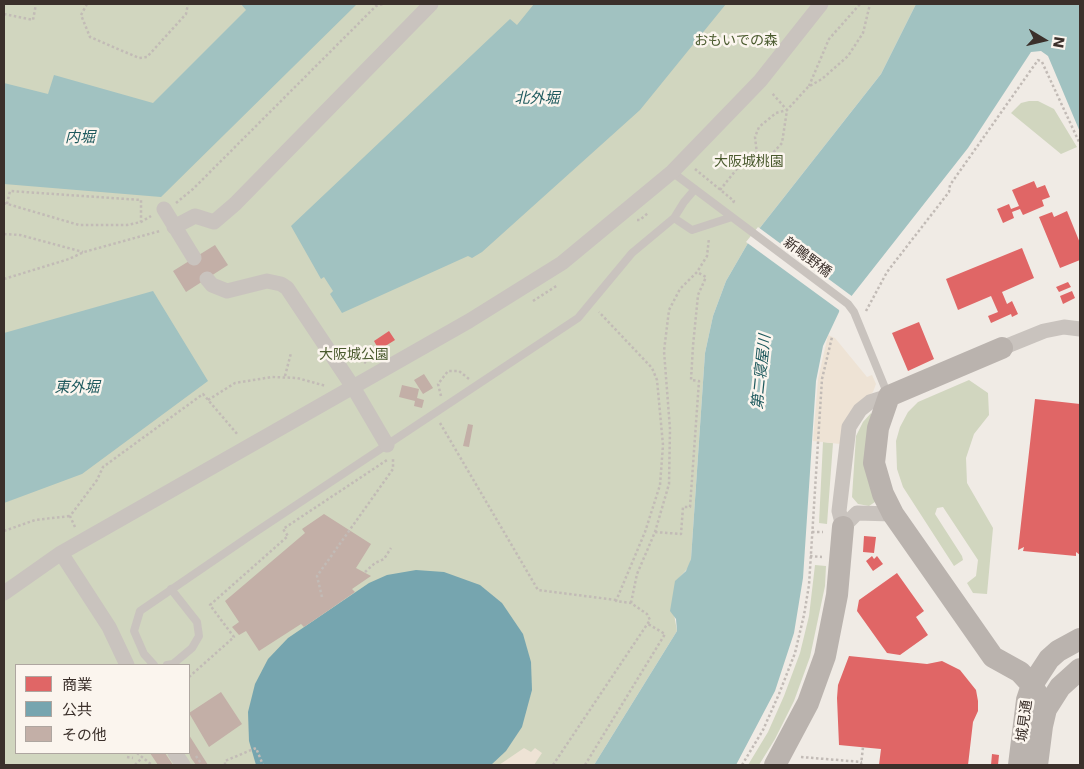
<!DOCTYPE html>
<meta charset="utf-8">
<style>
body{margin:0}
#map{position:relative;width:1084px;height:769px;overflow:hidden;background:#f0ebe5;font-family:"DejaVu Sans","Noto Sans JP",sans-serif}
canvas{display:block}
.frame{position:absolute;inset:0;border:5px solid #3b302b;pointer-events:none}
.legend{position:absolute;left:15px;top:664px;width:175px;height:90px;box-sizing:border-box;background:#fbf5ee;border:1px solid #aea6a0;margin:0;padding:6px 9px;list-style:none;font-size:15px;color:#3b302b}
.legend li{display:flex;align-items:center;gap:10px;height:25px}
.legend b{width:25px;border:1px solid #aea6a0}
.north{position:absolute;left:1019px;top:15px;width:50px;height:50px;-webkit-text-stroke:4px #fbf5ee;paint-order:stroke;rotate:99deg;font-size:14px;font-weight:700;line-height:20px;text-align:center;color:#3b302b}
.north::after{content:'';display:block;margin:auto;width:18px;height:22px;background:#3b302b;clip-path:polygon(50% 0,100% 100%,50% 72%,0 100%)}
</style>
<div id="map">
<canvas width="1084" height="769"></canvas>
<div class="frame"></div>
<ul class="legend">
<li><b style="height:14px;background:#e06666"></b>商業</li>
<li><b style="height:14px;background:#76a5af"></b>公共</li>
<li><b style="height:14px;background:#c3afa7"></b>その他</li>
</ul>
<div class="north">N</div>
</div>
<script>
const context = document.querySelector('canvas').getContext('2d');
context.lineJoin = 'round';
function paint(path, color) { context.fillStyle = color; context.fill(path, 'evenodd'); }
const poly = rows => new Path2D(rows.map(r => 'M' + r).join(''));
function strokePath(path, color, width, dash) { context.strokeStyle = color; context.lineWidth = width; context.lineCap = dash ? 'butt' : 'round'; context.setLineDash(dash || []); context.stroke(path); }
function label(font, color, halo, rows, align = 'center') {
  context.font = font + ' "DejaVu Sans","Noto Sans JP",sans-serif'; context.lineWidth = 5; context.setLineDash([]); context.textBaseline = 'middle'; context.strokeStyle = halo; context.fillStyle = color; for (const [text, x, y, turn = 0] of rows) {
    context.save(); context.translate(x, y); context.rotate((+turn || 0) * Math.PI / 180); context.textAlign = isNaN(turn) ? turn : align; if (halo) context.strokeText(text, 0, 0); context.fillText(text, 0, 0); context.restore();
  }
}
paint(poly([
 [4,4,916,4,881,74,748,243,726,281,713,316,705,353,691,559,689,567,678,579,674,614,677,631,594,765,4,765],
 [16,665,189,665,189,753,16,753],
 [1029,101,1038,101,1054,109,1077,147,1061,154,1011,113,1021,103],
 [969,380,988,393,989,415,974,434,966,458,967,483,993,528,987,594,973,593,967,583,976,576,978,560,943,507,937,508,935,514,962,556,963,560,954,566,903,487,897,469,896,441,900,427,908,412,918,402],
 [871,413,875,502,869,506,858,504,852,497,856,436,863,422],
 [823,442,833,443,827,524,819,523],
 [815,565,826,566,825,586,810,657,794,701,775,739,759,765,748,765,768,732,784,696,800,653,809,616]
]), '#d1d6bf');
paint(poly([
 [828,335,835,338,867,377,872,375,876,384,873,392,855,407,840,444,813,441,818,379],
 [524,748,531,752,535,748,542,753,534,765,499,765]
]), '#eee3d5');
paint(poly([
 [241,4,357,4,161,197,4,184,4,83,48,94,54,75,153,103,246,10],
 [534,4,726,4,640,110,482,252,472,258,468,256,342,313,330,294,333,291,324,277,321,279,291,226,510,19,517,25],
 [916,4,1080,4,1080,132,1048,56,1041,51,1031,52,968,148,839,312,823,346,816,381,803,578,794,633,775,691,736,765,594,765,677,631,676,619,670,611,675,581,686,571,691,559,705,353,713,316,726,281,748,243,881,74],
 [153,291,208,381,82,474,4,503,4,333]
]), '#a1c2c1');
paint(poly([
 [758,227,853,297,840,315,839,310,746,242]
]), '#f0ebe5');
paint(poly([
 [1034,181,1037,188,1045,185,1050,197,1042,200,1044,206,1023,215,1020,209,1012,212,1014,218,1003,223,997,209,1009,204,1011,209,1019,206,1012,190],
 [1067,211,1080,243,1080,260,1060,268,1039,217,1052,212,1054,217],
 [1022,248,1034,278,1002,292,1007,304,1012,301,1018,314,1012,317,1011,314,991,323,988,316,998,312,991,296,958,310,946,279],
 [1068,282,1071,287,1059,292,1056,287],
 [1072,291,1075,298,1063,304,1060,296],
 [919,322,934,359,908,371,892,333],
 [389,331,395,340,379,350,374,341],
 [1035,399,1080,404,1080,555,1076,552,1076,556,1023,551,1024,547,1018,550],
 [864,536,876,537,874,553,863,552],
 [872,556,874,559,877,556,883,564,873,571,866,561],
 [897,573,924,611,916,617,928,635,900,655,887,653,857,611,859,600],
 [849,656,927,664,942,661,960,670,976,690,978,701,978,711,973,722,968,765,879,765,881,749,839,745,837,698,838,685],
 [992,754,999,755,998,765,991,765]
]), '#e06666');
paint(poly([
 [416,570,444,572,480,585,502,603,523,634,531,662,532,690,522,727,506,751,491,765,256,765,249,741,248,712,255,684,268,659,288,638,369,583,387,575]
]), '#76a5af');
paint(poly([
 [215,245,228,265,186,292,173,271],
 [424,374,433,388,423,394,414,380],
 [402,385,419,389,417,398,424,400,422,408,414,406,415,401,399,397],
 [468,424,473,425,469,447,463,446],
 [324,514,371,544,356,568,371,576,352,589,355,592,329,610,304,627,301,624,259,651,246,631,239,635,232,627,239,622,225,601,305,533,302,529],
 [221,692,242,724,209,747,189,713],
 [189,735,208,765,196,765,191,758,189,753],
 [150,753,165,753,173,765,158,765]
]), '#c3afa7');
strokePath(poly([
 [87,4,81,15,90,37,139,58,147,57,186,14,188,4],
 [4,14,33,20,36,4],
 [809,86,829,39,860,4],
 [757,154,755,137,759,127,776,113,787,110,808,87,822,79,848,56,863,33,870,4],
 [695,169,734,201,732,204],
 [720,190,740,165,757,154,771,155,782,143,787,110,771,92],
 [4,203,79,225,127,225,141,222,151,216],
 [176,203,193,189,376,6,383,4],
 [7,204,10,191,141,200,141,222],
 [637,220,640,220,648,213],
 [4,234,20,235,83,252],
 [4,279,69,259,84,252,160,231],
 [533,301,558,285],
 [866,311,887,272,949,192,950,185,1038,60,1042,62,1080,144],
 [351,355,366,363],
 [285,376,291,353],
 [441,396,438,384,448,371,459,371,469,379],
 [208,400,235,383,272,377,297,378,326,386],
 [440,423,538,590,616,600],
 [75,527,70,516,97,480,103,467,203,394,238,435],
 [4,531,35,520,70,516],
 [655,532,681,534,683,507,690,507,699,381,691,380,693,346,698,295,706,277,697,272],
 [812,532,823,532],
 [810,556,822,557],
 [365,572,375,563,384,559,391,548],
 [322,597,317,576,393,469,393,457],
 [631,603,637,574,655,532,669,484,670,429,664,351,669,310,680,289,697,272,707,256,709,238],
 [189,677,234,637,210,605,288,536,283,529,387,460],
 [137,753,152,765],
 [196,756,202,765],
 [127,757,133,758],
 [801,757,862,762],
 [135,765,141,759],
 [225,765,225,761,256,748,263,765],
 [553,765,650,620,647,614,631,603,616,601,645,532,660,485,663,445,657,380,652,368,599,312],
 [585,765,665,634,648,624],
 [742,765,763,730,779,694,795,653,804,615,809,585,822,379,832,337],
 [861,765,863,747]
]), '#c2bbb6', 2.5, [2.5, 2.5]);
strokePath(poly([
 [672,172,848,304,854,312,888,395],
 [674,218,692,230,732,217],
 [154,665,144,654,134,631,140,611,254,533,578,318,632,253,674,218,684,202,695,189],
 [167,665,173,664,192,648,199,636,197,622,171,589]
]), '#c9c3be', 8);
strokePath(poly([
 [164,209,194,258],
 [174,227,195,216,214,222,235,204,431,4],
 [207,279,212,285,227,291,267,281,281,284,287,288,353,387,387,445],
 [1002,348,1044,331,1064,327,1080,329],
 [889,396,870,402,860,410,849,427,839,511,843,527,857,513,893,514],
 [61,553,109,627,127,665],
 [4,593,61,553,469,321,562,263,672,172,760,81,821,4],
 [175,753,183,765]
]), '#c9c3be', 15);
strokePath(poly([
 [1002,348,889,396,878,428,874,463,883,494,893,514,993,657,1020,672,1032,685,1046,709],
 [775,765,808,703,825,656,837,595,843,527],
 [1019,765,1027,700,1032,685,1049,659,1058,651,1080,639],
 [1037,765,1042,726,1046,709,1060,687,1080,669]
]), '#bab3ae', 22);
label('14px', '#4a5a2e', '#fbf5ee', [
 ["おもいでの森",736,41],
 ["大阪城桃園",749,162],
 ["大阪城公園",354,355]
]);
label('14px', '#3b302b', '#fbf5ee', [
 ["新鴫野橋",807,258,37],
 ["城見通",1025,721,-82]
]);
label('italic 15px', '#1f5a5e', '#fbf5ee', [
 ["北外堀",537,99],
 ["内堀",80,138],
 ["第二寝屋川",762,372,-84],
 ["東外堀",77,388]
]);
</script>
